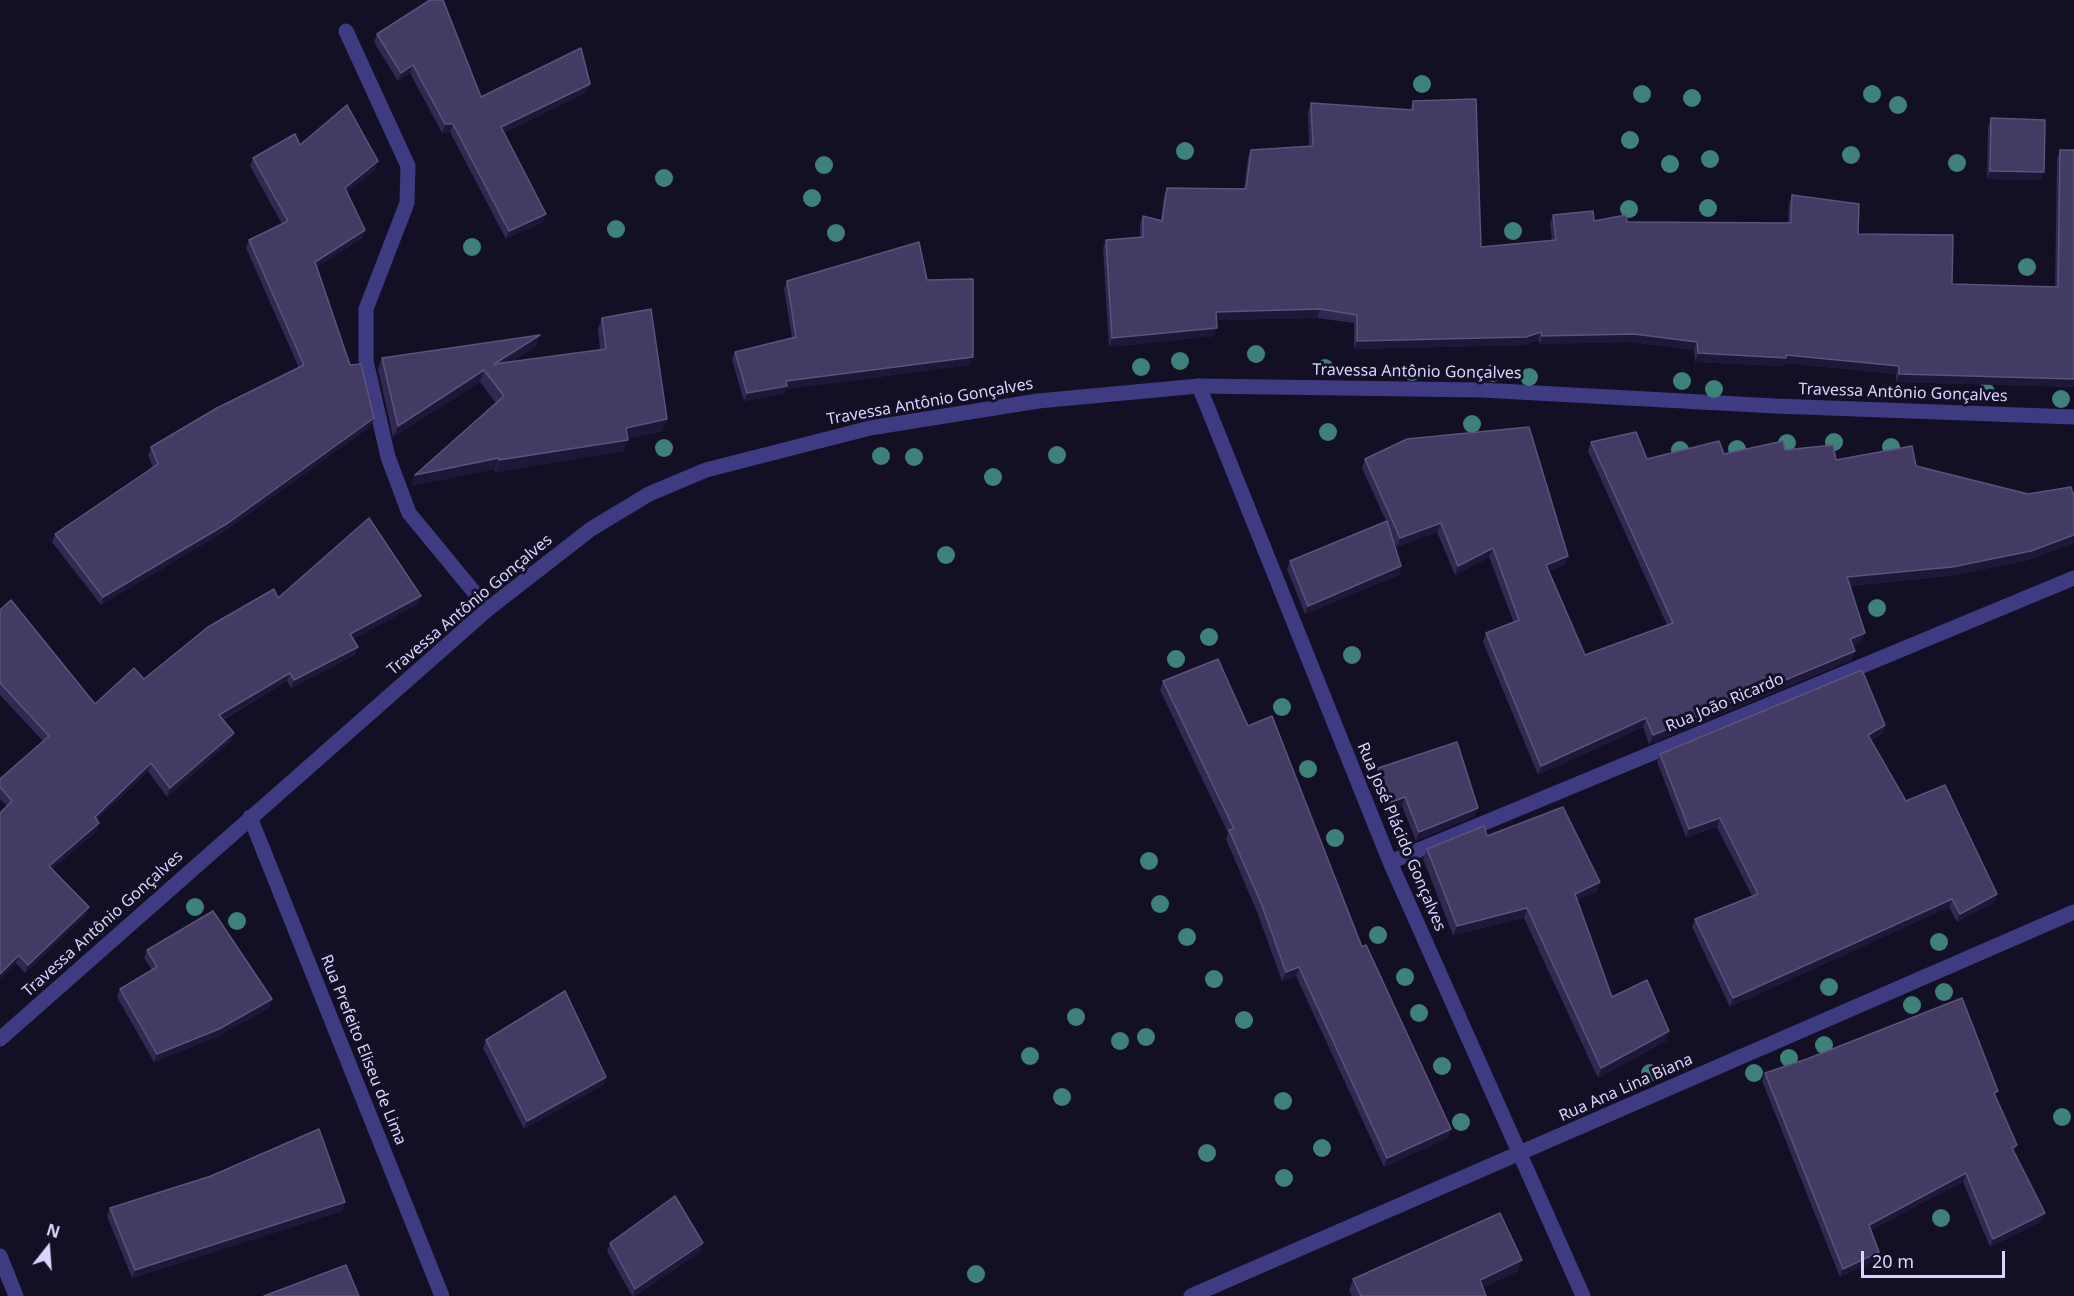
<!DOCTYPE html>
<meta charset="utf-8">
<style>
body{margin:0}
#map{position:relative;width:2074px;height:1296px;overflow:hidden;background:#130f25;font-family:"Noto Sans",sans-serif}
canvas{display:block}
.north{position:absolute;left:18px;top:1218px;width:60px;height:60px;-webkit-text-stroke:4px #130f25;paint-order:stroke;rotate:17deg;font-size:16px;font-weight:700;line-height:24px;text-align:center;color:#d9d4fe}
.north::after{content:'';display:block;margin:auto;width:21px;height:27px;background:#d9d4fe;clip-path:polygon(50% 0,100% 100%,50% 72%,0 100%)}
.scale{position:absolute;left:1861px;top:1251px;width:144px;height:27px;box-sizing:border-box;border:3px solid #d9d4fe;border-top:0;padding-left:8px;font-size:18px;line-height:21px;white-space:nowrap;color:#d9d4fe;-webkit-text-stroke:4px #130f25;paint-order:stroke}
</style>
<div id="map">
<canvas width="2074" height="1296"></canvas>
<div class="north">N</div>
<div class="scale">20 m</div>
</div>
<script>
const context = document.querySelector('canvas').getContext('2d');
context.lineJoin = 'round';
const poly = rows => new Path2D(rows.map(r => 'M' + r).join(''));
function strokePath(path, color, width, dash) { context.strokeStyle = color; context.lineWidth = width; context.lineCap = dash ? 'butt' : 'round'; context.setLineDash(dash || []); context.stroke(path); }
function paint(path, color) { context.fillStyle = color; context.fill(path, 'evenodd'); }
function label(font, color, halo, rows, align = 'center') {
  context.font = font + ' "Noto Sans",sans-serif'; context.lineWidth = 6; context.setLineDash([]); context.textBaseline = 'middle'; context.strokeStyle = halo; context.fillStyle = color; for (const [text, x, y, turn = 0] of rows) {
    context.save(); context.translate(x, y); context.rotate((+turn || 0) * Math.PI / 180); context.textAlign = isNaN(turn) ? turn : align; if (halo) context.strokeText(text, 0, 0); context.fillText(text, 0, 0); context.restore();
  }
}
strokePath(poly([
 [346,31,408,166,407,203,366,309,366,361,388,457,409,513,488,609],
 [1199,386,1390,862,1583,1296],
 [250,817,442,1296],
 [1390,862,2074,578],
 [0,1256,16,1296],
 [1191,1296,2074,912]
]), '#3f3b83', 15);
strokePath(poly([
 [0,1039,488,609,591,529,649,494,706,470,870,428,1038,401,1199,386,1481,390,1775,406,2074,417]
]), '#3f3b83', 15);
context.fillStyle = '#3e807a';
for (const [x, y] of [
 [1422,84],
 [1642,94],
 [1872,94],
 [1692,98],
 [1898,105],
 [1630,140],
 [1185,151],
 [1851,155],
 [1710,159],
 [1957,163],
 [1670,164],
 [824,165],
 [664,178],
 [812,198],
 [1708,208],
 [1629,209],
 [616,229],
 [1513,231],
 [836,233],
 [472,247],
 [2027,267],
 [1256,354],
 [1180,361],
 [1141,367],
 [1325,368],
 [1412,372],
 [1493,373],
 [1529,377],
 [1682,381],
 [1714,389],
 [1986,392],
 [2061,399],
 [1472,424],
 [1328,432],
 [1834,442],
 [1787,443],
 [1891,447],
 [664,448],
 [1737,449],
 [1680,450],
 [1057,455],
 [881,456],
 [914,457],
 [993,477],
 [946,555],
 [1877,608],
 [1209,637],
 [1352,655],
 [1176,659],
 [1282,707],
 [1308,769],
 [1335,838],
 [1149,861],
 [1160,904],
 [195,907],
 [237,921],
 [1378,935],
 [1187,937],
 [1939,942],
 [1405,977],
 [1214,979],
 [1829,987],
 [1944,992],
 [1912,1005],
 [1419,1013],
 [1076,1017],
 [1244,1020],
 [1146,1037],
 [1120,1041],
 [1824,1045],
 [1030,1056],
 [1789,1058],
 [1442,1066],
 [1650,1073],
 [1754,1073],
 [1062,1097],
 [1283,1101],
 [2062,1117],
 [1461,1122],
 [1322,1148],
 [1207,1153],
 [1284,1178],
 [1941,1218],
 [976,1274]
]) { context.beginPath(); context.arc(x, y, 9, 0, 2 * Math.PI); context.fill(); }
paint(poly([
 [377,34,481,97,587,92,503,133,543,222,506,239,450,132,442,133,410,73,398,81,374,42],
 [1413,101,1481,247,1552,240,1550,223,1553,215,1594,221,1788,223,1789,203,1792,195,1858,234,1952,284,2055,287,2057,158,2060,150,2074,387,1896,382,1896,374,1784,363,1783,366,1695,362,1694,350,1631,342,1540,344,1538,340,1524,345,1354,349,1354,323,1317,318,1217,320,1214,336,1109,347,1103,248,1106,240,1140,237,1140,224,1143,216,1161,220,1164,196,1167,188,1244,188,1248,158,1251,150,1309,146,1308,111,1311,103,1410,110],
 [1991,118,2041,180,1987,179,1988,127],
 [300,145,378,161,375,170,347,192,365,230,362,238,317,267,371,426,225,531,101,605,52,542,55,534,153,468,148,455,151,447,299,368,246,248,249,240,282,224,250,166,253,158],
 [927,280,973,357,970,365,786,389,784,394,744,401,732,360,735,352,792,338,784,289,787,281],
 [602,318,663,431,628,438,624,451,495,472,495,469,411,486,415,475,496,403,480,382,393,437,378,369,382,358,536,346,511,362,600,350,598,329],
 [1591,442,1647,459,1785,450,1836,460,1916,466,2028,494,2074,497,2074,543,2028,560,1949,576,1849,586,1862,642,1853,645,1852,660,1649,744,1643,727,1538,775,1483,642,1486,633,1514,623,1489,557,1455,575,1437,532,1397,547,1391,534,1401,566,1399,575,1305,614,1287,569,1290,561,1386,521,1362,468,1365,459,1568,556,1565,565,1549,571,1585,655,1667,625,1588,451],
 [278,598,418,604,353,639,355,655,291,688,287,681,223,720,231,741,167,797,148,771,97,820,97,831,52,869,89,907,86,915,25,973,16,963,7,806,0,799,0,779,43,741,0,695,0,610,95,704,144,679],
 [1163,681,1248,726,1362,947,1451,1129,1448,1138,1384,1167,1296,976,1282,981,1257,912,1226,839,1228,833,1160,690],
 [1885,725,1882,734,1871,740,1906,801,1997,894,1994,902,1957,922,1949,907,1730,1007,1692,927,1695,919,1752,896,1717,827,1686,837,1657,762,1660,754],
 [1378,768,1475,816,1416,841,1402,806,1386,811,1375,776],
 [1487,836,1597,892,1577,900,1612,997,1666,1041,1598,1078,1524,918,1453,935,1423,859,1427,849],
 [147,950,272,999,269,1008,216,1037,154,1062,117,997,120,989,152,970,144,958],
 [486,1040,606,1077,603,1085,524,1129,483,1048],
 [1765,1073,1996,1097,2017,1145,2014,1153,2045,1213,2042,1221,1990,1247,1963,1182,1871,1230,1876,1260,1840,1277,1762,1081],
 [345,1202,342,1211,132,1278,107,1216,110,1208],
 [610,1243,700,1252,635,1296,632,1296,607,1251],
 [1518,1271,1483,1287,1486,1296,1352,1296,1349,1290,1353,1279]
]), '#322952');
paint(poly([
 [413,65,410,73,398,81,401,73],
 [590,84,587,92,498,135,501,127],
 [445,124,453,124,450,132,442,133],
 [378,161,375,170,342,196,345,188],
 [1990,171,2044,172,2041,180,1987,179],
 [546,214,543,222,506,239,509,231],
 [365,230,362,238,312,270,315,262],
 [1320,309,1317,318,1213,320,1216,312],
 [1217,328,1214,336,1109,347,1112,338],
 [1541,332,1538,340,1524,345,1354,349,1357,341],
 [1634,334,1697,342,1694,350,1631,342,1540,344,1542,336],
 [540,335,536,346,490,375,494,364],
 [1698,353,1786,355,1899,366,1896,374,1784,363,1783,366,1695,362],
 [973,357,970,365,786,389,784,394,744,401,747,393,786,381],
 [484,370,480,382,393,437,398,426],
 [1899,374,2074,379,2074,387,1896,382],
 [374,418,371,426,225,531,101,605,103,597],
 [667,419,663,431,622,440,626,428],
 [628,440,624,451,495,472,499,460],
 [499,458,495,469,411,486,415,475],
 [1441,523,1437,532,1397,547,1400,538],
 [2074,535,2074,543,2028,560,1949,576,1843,586,1847,577],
 [1493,548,1489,557,1455,575,1458,566],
 [1568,556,1565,565,1543,574,1546,565],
 [1401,566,1399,575,1305,614,1308,606],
 [421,596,418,604,347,643,350,634],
 [1865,633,1862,642,1847,648,1850,639],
 [358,647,355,655,291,688,294,680],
 [1855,651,1852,660,1649,744,1653,735],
 [290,673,287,681,216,723,219,715],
 [1646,718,1643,727,1538,775,1541,766],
 [1885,725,1882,734,1865,743,1868,735],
 [234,733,231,741,167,797,170,788],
 [151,763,148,771,92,825,95,817],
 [1405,797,1402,806,1386,811,1389,803],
 [1478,808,1475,816,1416,841,1419,832],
 [1720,818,1717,827,1686,837,1689,829],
 [99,823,97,831,46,874,49,866],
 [1600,882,1597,892,1571,903,1575,894],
 [1997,894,1994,902,1957,922,1960,914],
 [1952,899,1949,907,1730,1007,1733,998],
 [89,907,86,915,25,973,28,965],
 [1527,908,1524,918,1453,935,1457,926],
 [19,955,16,963,0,979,0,974],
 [1299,967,1296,976,1282,981,1286,972],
 [272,999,269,1008,216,1037,154,1062,157,1054],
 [1669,1031,1666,1041,1598,1078,1601,1068],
 [606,1077,603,1085,524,1129,527,1121],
 [1451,1129,1448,1138,1384,1167,1387,1158],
 [2017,1145,2014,1153,2012,1148],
 [1966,1173,1963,1182,1866,1233,1869,1225],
 [345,1202,342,1211,132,1278,135,1270],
 [2045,1213,2042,1221,1990,1247,1993,1239],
 [703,1243,700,1252,635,1296,633,1296,635,1289],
 [1879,1252,1876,1260,1840,1277,1843,1269],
 [1522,1260,1518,1271,1476,1291,1480,1280]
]), '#1e1738');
const building = poly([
 [430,0,443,0,481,97,581,48,590,84,501,127,546,214,509,231,453,124,445,124,413,65,401,73,377,34,430,0],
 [1476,99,1481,247,1556,240,1553,215,1593,211,1594,221,1626,215,1627,222,1791,223,1792,195,1859,204,1858,234,1953,235,1952,284,2058,287,2060,150,2074,150,2074,379,1899,374,1899,366,1786,355,1786,358,1698,353,1697,342,1634,334,1542,336,1541,332,1526,337,1357,341,1357,315,1320,309,1216,312,1217,328,1112,338,1106,240,1143,237,1143,216,1162,221,1167,188,1246,189,1251,150,1313,146,1311,103,1413,110,1413,101,1476,99],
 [347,105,378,161,345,188,365,230,315,262,350,365,361,364,374,418,228,523,103,597,55,534,158,464,151,447,217,408,304,365,249,240,288,221,253,158,295,134,300,145,347,105],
 [1991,118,2045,120,2044,172,1990,171,1991,118],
 [919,242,927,280,973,279,973,357,786,381,787,386,747,393,735,352,796,337,787,281,919,242],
 [651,309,667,419,626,428,628,440,499,460,499,458,415,475,504,396,484,370,398,426,382,358,540,335,494,364,606,349,602,318,651,309],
 [1529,427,1568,556,1546,565,1585,655,1673,623,1591,442,1636,432,1647,459,1719,441,1724,454,1783,441,1785,450,1833,445,1836,460,1912,446,1916,466,2028,494,2071,487,2074,497,2074,535,2031,551,1952,567,1847,577,1865,633,1850,639,1855,651,1653,735,1646,718,1541,766,1486,633,1519,620,1493,548,1458,566,1441,523,1400,538,1365,459,1407,439,1529,427],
 [369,518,421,596,350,634,358,647,294,680,290,673,219,715,234,733,170,788,151,763,95,817,99,823,49,866,89,907,28,965,19,955,0,974,0,813,12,801,0,787,0,779,49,736,0,683,0,610,11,600,95,704,134,668,144,679,208,627,274,589,278,598,369,518],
 [1387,521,1401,566,1308,606,1290,561,1387,521],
 [1218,659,1248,726,1272,716,1362,947,1366,945,1451,1129,1387,1158,1299,967,1286,972,1261,903,1229,830,1234,829,1163,681,1218,659],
 [1862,670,1885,725,1868,735,1906,801,1945,785,1997,894,1960,914,1952,899,1733,998,1695,919,1758,894,1720,818,1689,829,1660,754,1862,670],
 [1457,742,1478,808,1419,832,1405,797,1389,803,1378,768,1457,742],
 [1563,807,1600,882,1575,894,1612,997,1647,980,1669,1031,1601,1068,1527,908,1457,926,1427,849,1484,826,1487,836,1563,807],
 [213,911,272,999,219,1029,157,1054,120,989,157,967,147,950,213,911],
 [565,991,606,1077,527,1121,486,1040,565,991],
 [1962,998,1998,1091,1994,1093,2017,1145,2012,1148,2045,1213,1993,1239,1966,1173,1869,1225,1879,1252,1843,1269,1765,1073,1807,1059,1962,998],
 [319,1129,345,1202,135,1270,110,1208,211,1176,319,1129],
 [675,1196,703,1243,635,1289,610,1243,675,1196],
 [1500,1213,1522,1260,1480,1280,1486,1296,1361,1296,1353,1279,1500,1213],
 [346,1265,359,1296,264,1296,346,1265]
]);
paint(building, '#443b64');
strokePath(building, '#5b537c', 1.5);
label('16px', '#d9d4fe', '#130f25', [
 ["Travessa Antônio Gonçalves",1417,372,1],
 ["Travessa Antônio Gonçalves",1903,393,2],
 ["Travessa Antônio Gonçalves",930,402,-10],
 ["Travessa Antônio Gonçalves",470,605,-40],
 ["Rua João Ricardo",1725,703,-23],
 ["Rua José Plácido Gonçalves",1401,837,67],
 ["Travessa Antônio Gonçalves",103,924,-42],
 ["Rua Prefeito Eliseu de Lima",363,1050,68],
 ["Rua Ana Lina Biana",1626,1088,-24]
]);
</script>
